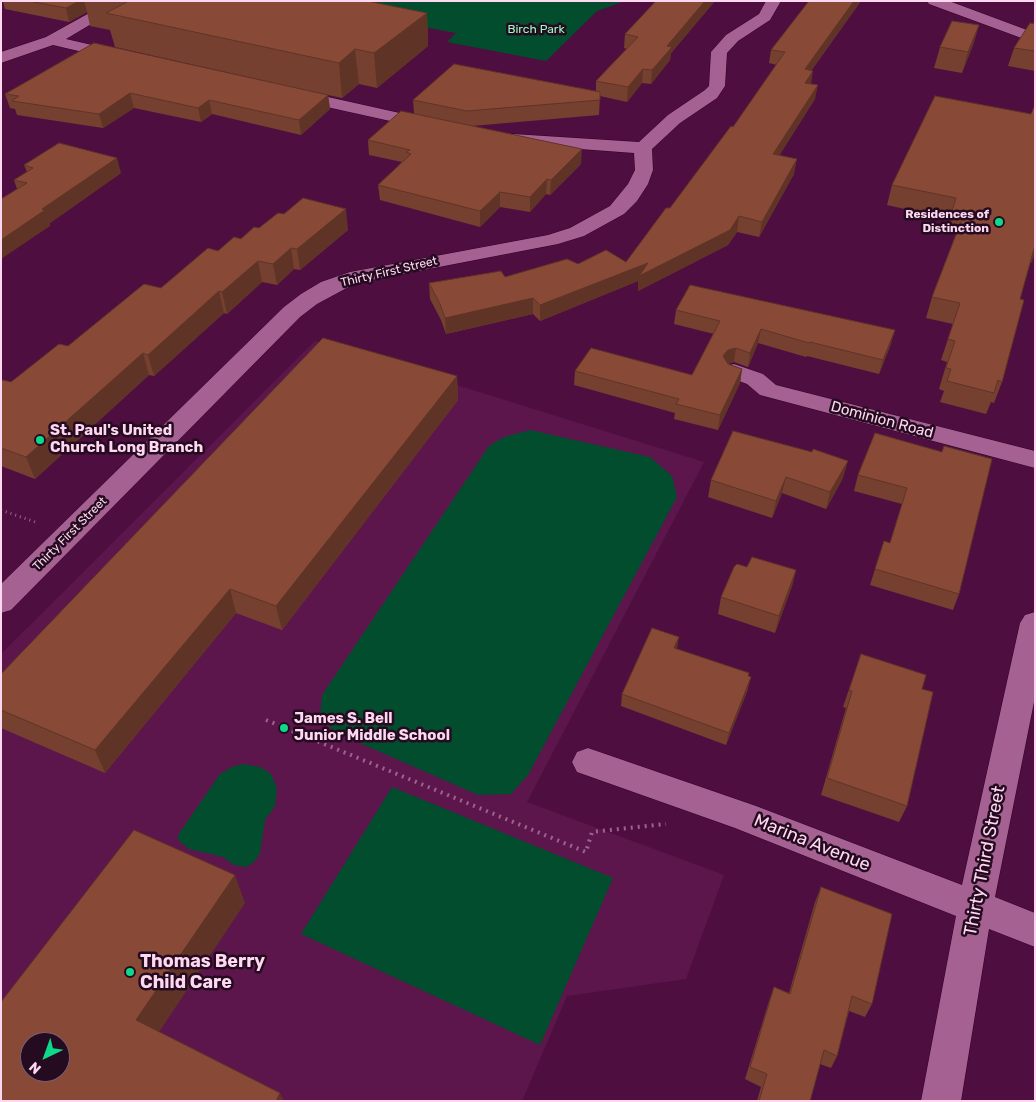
<!DOCTYPE html>
<style>
body{margin:0}
#map{position:relative;width:1036px;height:1102px;overflow:hidden;background:#4e0f40;font-family:Rubik,sans-serif}
canvas{display:block}
.frame{position:absolute;inset:0;border:2px solid #fed7f1;pointer-events:none}
.north{position:absolute;left:20px;top:1032px;width:50px;height:50px;box-sizing:border-box;background:#250b1f;border:1px solid #7c5d73;border-radius:50%;rotate:222deg;font-size:14px;font-weight:700;line-height:20px;text-align:center;color:#fed7f1}
.north::after{content:'';display:block;margin:auto;width:18px;height:22px;background:#0ed98a;clip-path:polygon(50% 0,100% 100%,50% 72%,0 100%)}
</style>
<div id="map">
<canvas width="1036" height="1102"></canvas>
<div class="frame"></div>
<div class="north">N</div>
</div>
<script>
const context = document.querySelector('canvas').getContext('2d');
context.lineJoin = 'round';
function paint(path, color) { context.fillStyle = color; context.fill(path, 'evenodd'); }
const poly = rows => new Path2D(rows.map(r => 'M' + r).join(''));
function strokePath(path, color, width, dash) { context.strokeStyle = color; context.lineWidth = width; context.lineCap = dash ? 'butt' : 'round'; context.setLineDash(dash || []); context.stroke(path); }
function label(font, color, halo, rows, align = 'center') {
  context.font = font + ' Rubik,sans-serif'; context.lineWidth = 5; context.setLineDash([]); context.textBaseline = 'middle'; context.strokeStyle = halo; context.fillStyle = color; for (const [text, x, y, turn = 0] of rows) {
    context.save(); context.translate(x, y); context.rotate((+turn || 0) * Math.PI / 180); context.textAlign = isNaN(turn) ? turn : align; if (halo) context.strokeText(text, 0, 0); context.fillText(text, 0, 0); context.restore();
  }
}
paint(poly([
 [315,341,704,462,527,802,724,875,686,979,567,996,522,1101,1,1101,1,654],
 [30,1042,60,1042,60,1072,30,1072]
]), '#5c164c');
paint(poly([
 [160,1,625,1,597,11,546,61,447,42,456,33,298,3],
 [530,430,650,457,672,476,677,497,528,775,511,794,478,795,337,733,320,718,322,695,489,446,504,437],
 [243,764,260,767,271,774,277,788,275,806,265,820,260,853,255,861,247,867,234,865,223,857,189,849,178,840,178,835,220,774,232,767],
 [392,787,613,878,540,1045,301,934]
]), '#024d2e');
const minor = poly([
 [111,1,130,1,66,39,127,53,129,56,127,59,121,61,53,45,1,63,1,52,46,37,111,1],
 [766,1,781,1,770,20,738,41,727,53,725,86,717,98,680,123,652,149,653,170,648,184,637,201,624,214,584,236,558,244,356,283,317,304,300,317,11,610,1,613,1,584,284,307,301,294,321,282,350,272,548,235,570,228,610,206,628,184,635,170,634,153,513,144,507,143,504,139,507,135,513,134,639,142,668,115,705,90,709,86,711,52,726,35,759,14,766,1],
 [927,1,949,1,1035,33,1035,43,929,4,927,1],
 [292,89,431,120,437,121,440,125,437,129,431,130,286,98,283,94,286,90,292,89],
 [734,364,763,374,776,385,1035,451,1035,468,760,395,747,384,726,376,722,371,726,366,734,364],
 [1035,612,1035,697,995,897,1035,913,1035,947,989,929,961,1101,921,1101,956,916,735,828,577,772,572,762,577,752,588,748,756,806,962,885,1020,623,1025,615,1035,612]
]);
strokePath(minor, '#2d0023', 1);
strokePath(poly([
 [1,510,38,523]
]), '#9a658c', 3, [1, 4]);
strokePath(poly([
 [266,720,586,852,592,832,666,824]
]), '#9a658c', 4, [2, 5]);
paint(minor, '#a66193');
paint(poly([
 [3,1,367,1,427,13,428,46,377,88,359,84,342,98,328,95,330,109,301,135,212,114,201,122,134,108,103,128,17,115,15,109,10,108,5,94,274,83,115,47,110,30,90,26,87,12,69,22,5,9],
 [656,1,715,1,671,53,670,60,651,84,642,83,627,102,600,96,599,115,472,126,581,164,550,195,546,194,530,212,500,207,480,227,380,200,378,185,402,162,369,155,368,140,414,113,413,100,596,92,596,81,627,49,624,48,625,34],
 [809,1,861,1,811,71,811,84,815,99,779,155,794,174,759,237,737,232,728,245,638,291,638,281,540,321,533,314,446,334,441,320,430,299,429,283,505,277,578,264,626,262,670,208,733,127,777,65,769,63,771,50],
 [1035,18,1035,71,1008,66,1014,48,1033,24],
 [979,25,973,45,962,73,934,68,940,47],
 [935,96,1032,262,1030,263,1020,299,1002,382,994,403,991,402,986,414,940,402,944,391,939,389,947,362,941,360,953,324,926,318,932,297,956,234,946,232,950,219,887,205,892,185],
 [24,165,121,173,50,223,50,226,17,189,14,180,27,172],
 [259,228,348,230,300,270,294,269,277,285,262,282,227,314,224,313,154,376,149,375,35,479,1,466,1,381,11,382,161,288,218,251],
 [676,310,891,344,879,374,807,356,806,357,758,343,748,367,734,362,728,364,742,369,740,383,718,430,674,419,675,413,574,385,575,371,692,375,714,334,674,324],
 [457,376,458,400,282,630,236,613,105,773,1,728,1,674],
 [733,431,843,478,826,509,782,493,772,518,708,497,711,480],
 [942,452,959,594,953,610,870,585,884,541,890,543,902,504,854,491,858,475],
 [747,567,796,570,792,586,775,633,718,614,721,597],
 [677,649,749,673,748,676,748,689,726,745,621,706,622,694],
 [861,654,922,689,907,806,899,822,821,795,846,708,843,707],
 [821,887,872,1004,865,1017,849,1011,837,1056,831,1068,820,1064,810,1101,757,1101,761,1087,745,1079,769,1001,774,987,789,993,815,902]
]), '#75402f');
paint(poly([
 [79,1,84,1,87,12,69,22,66,8],
 [705,1,715,1,671,53,670,60,651,84,652,70,667,46],
 [854,1,861,1,802,83,805,69],
 [427,13,428,46,377,88,374,53],
 [979,25,973,45,962,73,968,52],
 [355,49,359,84,342,98,339,63],
 [643,69,642,83,627,102,628,87],
 [813,71,811,85,805,83],
 [818,85,815,99,771,169,773,154],
 [130,93,134,108,103,128,99,114],
 [328,95,330,109,301,135,299,120],
 [209,100,212,114,201,122,198,108],
 [582,149,581,164,550,195,551,180],
 [117,158,121,173,50,223,50,226,1,259,1,240,42,209],
 [797,159,794,174,759,237,762,222],
 [547,179,546,194,530,212,530,197],
 [500,192,500,207,480,227,480,211],
 [346,209,348,230,300,270,297,249],
 [739,216,737,232,728,245,638,291,638,281,540,321,540,305],
 [1035,244,1035,254,1032,262,1028,263],
 [291,248,294,269,277,285,273,264],
 [258,261,262,282,227,314,222,292],
 [219,291,224,313,154,376,148,355],
 [533,298,533,314,446,334,445,318],
 [761,329,758,343,748,367,750,353],
 [895,330,891,344,879,374,883,360],
 [736,348,734,362,726,364,723,356,728,350],
 [143,353,149,375,35,479,26,457],
 [742,369,740,383,718,430,720,415],
 [457,376,458,400,282,630,276,606],
 [848,461,843,478,826,509,830,492],
 [786,477,782,493,772,518,776,501],
 [796,570,792,586,775,633,779,616],
 [230,589,236,613,105,773,95,750],
 [679,637,677,649,672,660,674,648],
 [751,677,748,689,726,745,729,733],
 [235,875,245,903,151,1044,136,1020],
 [280,1093,284,1101,276,1101]
]), '#5f3426');
const building = poly([
 [29,1,79,1,66,8,29,1],
 [125,1,367,1,427,13,374,53,355,49,339,63,106,13,127,2,125,1],
 [656,1,705,1,667,46,672,47,652,70,643,69,628,87,596,81,638,37,625,34,656,1],
 [809,1,854,1,805,69,813,71,805,83,818,85,773,154,797,159,762,222,739,216,730,230,639,276,648,263,540,305,533,298,445,318,440,304,429,283,501,271,505,277,567,259,578,264,606,250,626,262,666,208,670,208,731,126,733,127,785,52,771,50,809,1],
 [952,21,979,25,968,52,940,47,952,21],
 [1030,23,1035,24,1035,51,1014,48,1030,23],
 [94,43,328,95,299,120,209,100,198,108,130,93,99,114,12,101,19,96,5,94,94,43],
 [454,64,600,92,600,100,467,111,413,100,454,64],
 [935,96,1031,114,1035,105,1035,245,1020,299,1024,300,1002,382,998,380,994,393,947,381,951,369,946,368,955,341,948,339,960,303,932,297,964,214,952,211,956,198,892,185,935,96],
 [401,111,582,149,551,180,547,179,530,197,500,192,480,211,378,185,411,154,406,152,410,150,368,140,401,111],
 [59,143,117,158,42,209,45,210,1,240,1,199,27,183,14,180,33,168,24,165,59,143],
 [303,198,346,209,297,249,291,248,273,264,258,261,222,292,219,291,148,355,143,353,26,457,1,448,1,381,3,380,11,382,59,344,68,346,144,284,161,288,208,248,218,251,234,237,241,239,254,227,259,228,278,213,284,214,303,198],
 [690,285,895,330,883,360,810,342,809,343,761,329,750,353,736,348,728,350,723,356,728,364,742,369,720,415,676,404,679,399,575,371,591,348,692,375,720,321,676,310,690,285],
 [323,338,457,376,276,606,230,589,95,750,1,710,1,674,323,338],
 [733,431,812,452,813,449,848,461,830,492,786,477,776,501,711,480,733,431],
 [875,433,942,452,944,446,992,459,959,594,875,569,884,541,890,543,907,488,858,475,875,433],
 [752,557,796,570,779,616,721,597,734,567,737,564,747,567,752,557],
 [652,628,679,637,674,648,749,673,748,676,751,677,729,733,622,694,652,628],
 [861,654,926,675,922,689,933,692,907,806,827,778,852,691,849,690,861,654],
 [134,830,235,875,136,1020,280,1093,276,1101,1,1101,1,1002,134,830],
 [30,1042,60,1042,60,1072,30,1072,30,1042],
 [821,887,892,914,872,1004,852,996,837,1056,824,1050,810,1101,759,1101,767,1074,750,1067,774,987,790,994,821,887]
]);
paint(building, '#884a37');
strokePath(building, '#5f3426', 1);
for (const [x, y, r, color] of [
 [999,222,5,"#0ed98a"],
 [40,440,5,"#0ed98a"],
 [284,728,5,"#0ed98a"],
 [130,972,5,"#0ed98a"]
]) { const dot = new Path2D(); dot.arc(x, y, r, 0, 2 * Math.PI); context.fillStyle = color; context.fill(dot); strokePath(dot, '#250b1f', 2); }
label('12px', '#98f9c2', '#250b1f', [
 ["Birch Park",536,30]
]);
label('bold 12px', '#fed7f1', '#250b1f', [
 ["Residences of",989,215],
 ["Distinction",989,229]
], 'right');
label('12px', '#fed7f1', '#250b1f', [
 ["Thirty First Street",389,272,-13],
 ["Thirty First Street",70,534,-45]
]);
label('15px', '#fed7f1', '#250b1f', [
 ["Dominion Road",882,420,15]
]);
label('bold 15px', '#fed7f1', '#250b1f', [
 ["St. Paul's United",50,431],
 ["Church Long Branch",50,448],
 ["James S. Bell",294,719],
 ["Junior Middle School",294,736]
], 'left');
label('18px', '#fed7f1', '#250b1f', [
 ["Marina Avenue",812,843,22],
 ["Thirty Third Street",985,861,-79]
]);
label('bold 18px', '#fed7f1', '#250b1f', [
 ["Thomas Berry",140,962],
 ["Child Care",140,983]
], 'left');
</script>
